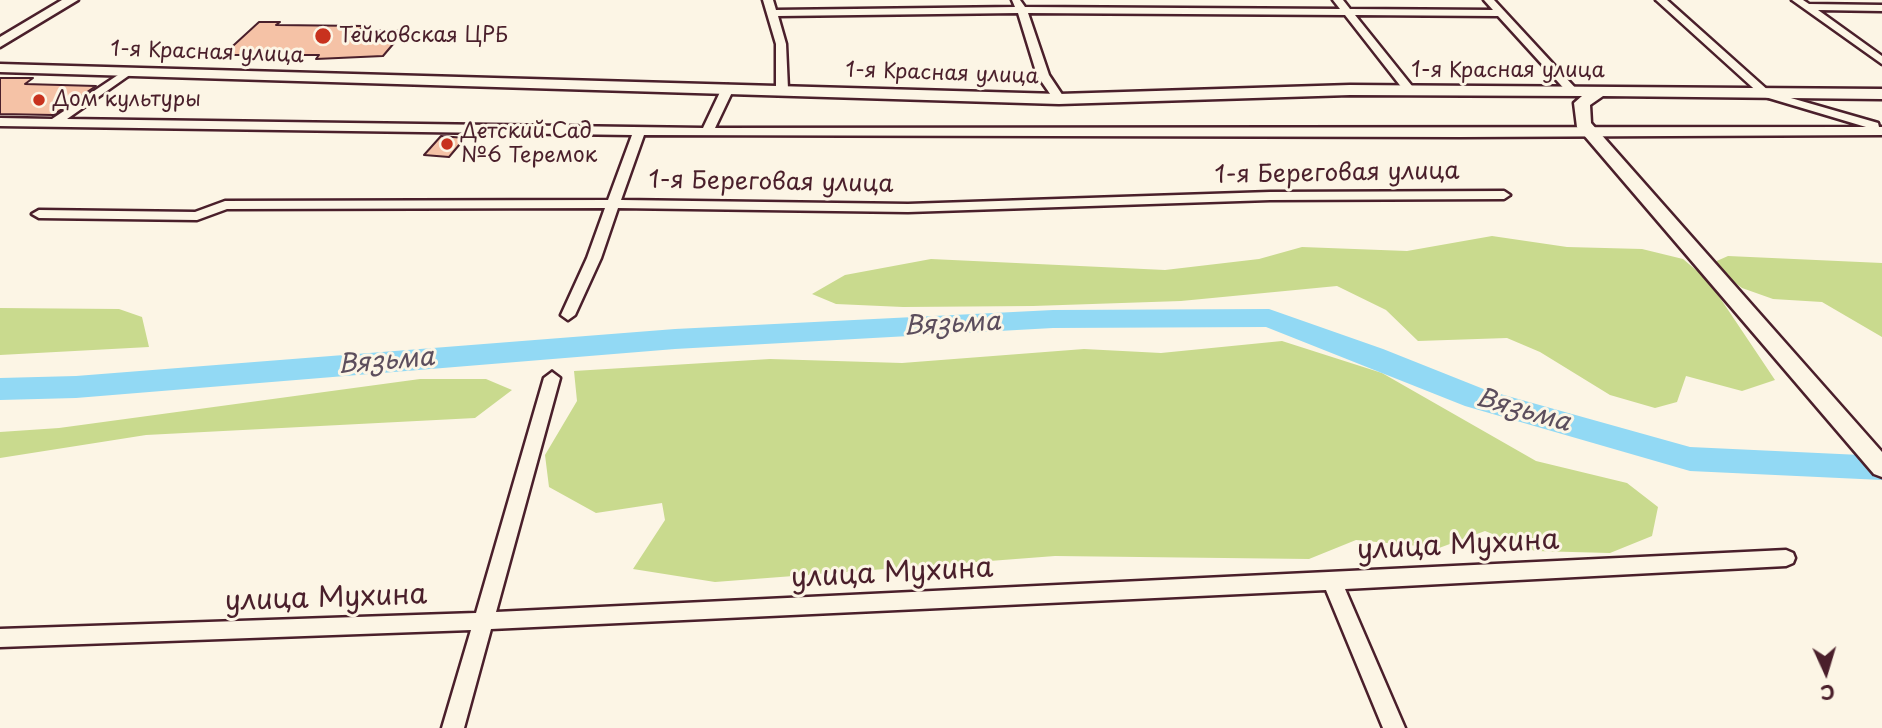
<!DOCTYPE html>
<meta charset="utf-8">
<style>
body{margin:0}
#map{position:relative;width:1882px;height:728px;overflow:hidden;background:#fcf5e5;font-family:"Playpen Sans",sans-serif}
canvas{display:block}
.north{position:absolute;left:1791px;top:637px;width:70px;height:70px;-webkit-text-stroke:5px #fcf5e5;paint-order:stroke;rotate:176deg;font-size:19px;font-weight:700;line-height:28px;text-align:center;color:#4a1f2b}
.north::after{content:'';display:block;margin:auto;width:24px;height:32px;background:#4a1f2b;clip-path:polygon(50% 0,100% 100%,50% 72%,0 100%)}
</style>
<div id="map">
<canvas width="1882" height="728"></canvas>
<div class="north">С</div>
</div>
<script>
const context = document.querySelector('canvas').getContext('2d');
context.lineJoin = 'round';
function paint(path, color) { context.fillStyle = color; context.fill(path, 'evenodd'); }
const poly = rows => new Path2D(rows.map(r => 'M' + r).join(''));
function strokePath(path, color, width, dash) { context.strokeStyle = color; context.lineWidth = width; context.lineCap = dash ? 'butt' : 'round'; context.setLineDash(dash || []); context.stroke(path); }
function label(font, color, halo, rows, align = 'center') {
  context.font = font + ' "Playpen Sans",sans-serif'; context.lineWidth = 6; context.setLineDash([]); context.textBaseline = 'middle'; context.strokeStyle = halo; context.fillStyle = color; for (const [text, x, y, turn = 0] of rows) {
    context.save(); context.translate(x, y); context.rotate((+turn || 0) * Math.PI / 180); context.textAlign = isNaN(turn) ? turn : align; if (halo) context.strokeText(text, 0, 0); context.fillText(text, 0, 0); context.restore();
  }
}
paint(poly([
 [1492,236,1567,247,1642,249,1683,259,1708,280,1775,380,1742,391,1686,376,1677,402,1655,408,1610,395,1540,352,1507,338,1418,341,1386,310,1337,286,1181,301,1033,306,903,307,836,304,812,294,845,275,931,259,1165,270,1259,259,1302,247,1407,251],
 [1728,256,1882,263,1882,337,1822,302,1773,299,1742,288,1710,264],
 [0,308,119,309,142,317,149,347,0,355],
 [1282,341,1382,373,1536,461,1627,483,1658,507,1652,536,1610,553,1535,551,1485,531,1439,548,1356,540,1309,559,1055,556,715,582,633,569,665,520,662,503,596,513,549,487,545,455,577,401,574,371,770,359,902,363,1084,349,1161,353],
 [420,379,486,379,512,390,475,418,146,435,0,458,0,432,59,428]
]), '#c9da8e');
paint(poly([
 [1269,309,1383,349,1486,390,1690,447,1882,456,1882,480,1690,471,1465,406,1266,327,1053,328,675,349,76,398,0,400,0,378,76,376,675,329,1053,310,1269,309]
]), '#92d9f4');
const building = poly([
 [259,22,280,22,276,25,364,26,359,30,405,30,383,56,316,59,319,55,223,55,259,22],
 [0,78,33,78,25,84,96,86,53,115,0,114,0,78],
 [441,136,465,138,449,157,424,155,441,136]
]);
paint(building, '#f5c2a6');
strokePath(building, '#4a1f2b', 2);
const street = poly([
 [763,0,773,0,776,10,1015,7,1012,0,1020,0,1025,7,1340,9,1333,0,1343,0,1350,9,1493,10,1484,0,1494,0,1579,92,1569,94,1498,16,1355,15,1416,91,1410,94,1406,93,1345,15,1028,13,1049,75,1065,99,1063,101,1055,101,1037,75,1018,13,778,16,786,44,788,89,782,92,776,89,776,44,763,0],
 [1656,0,1667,0,1770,92,1878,123,1879,127,1882,127,1882,135,1460,137,644,135,621,200,908,204,1270,192,1504,191,1510,195,1504,199,1270,200,908,212,618,208,601,258,575,315,568,320,561,315,587,258,605,208,227,209,197,220,39,218,32,214,39,210,195,212,225,201,608,200,632,135,0,126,0,118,52,119,127,69,132,72,131,74,67,119,703,128,722,88,728,85,734,88,715,128,1866,127,1762,96,1656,0],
 [1792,0,1803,0,1809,4,1882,5,1882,11,1818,10,1882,56,1882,64,1792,0],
 [552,372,560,378,496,612,1786,550,1793,553,1795,558,1793,563,1786,566,1345,589,1405,728,1383,728,1326,590,491,629,464,728,442,728,471,630,0,647,0,629,476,613,544,378,552,372]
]);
const secondary = poly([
 [62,0,78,0,0,47,0,37,62,0],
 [0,64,1059,94,1350,85,1882,89,1882,99,1603,96,1590,105,1591,123,1882,452,1882,477,1874,474,1577,127,1574,103,1582,96,1350,95,1059,104,0,72,0,64]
]);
strokePath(street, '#4a1f2b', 5);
strokePath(secondary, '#4a1f2b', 5);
paint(street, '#fcf5e5');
paint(secondary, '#fcf5e5');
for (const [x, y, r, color] of [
 [323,36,9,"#c8321e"],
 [39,100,7,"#c8321e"],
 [447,144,7,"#c8321e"]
]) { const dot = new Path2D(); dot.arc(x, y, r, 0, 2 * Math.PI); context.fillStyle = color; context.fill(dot); strokePath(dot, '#fcf5e5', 2.5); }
label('21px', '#4a1f2b', '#fcf5e5', [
 ["Тейковская ЦРБ",339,36],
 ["Дом культуры",53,100],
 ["Детский Сад",461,132],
 ["№6 Теремок",461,156]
], 'left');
label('21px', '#4a1f2b', '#fcf5e5', [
 ["1-я Красная улица",207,53,2],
 ["1-я Красная улица",1508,71],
 ["1-я Красная улица",942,74,2]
]);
label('24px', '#4a1f2b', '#fcf5e5', [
 ["1-я Береговая улица",1337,174,-1],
 ["1-я Береговая улица",771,183,1]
]);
label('italic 26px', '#5c4e5d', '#fcf5e5', [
 ["Вязьма",952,325,-3],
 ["Вязьма",386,362,-5],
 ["Вязьма",1523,411,16]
]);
label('28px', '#4a1f2b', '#fcf5e5', [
 ["улица Мухина",1458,546,-3],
 ["улица Мухина",892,574,-3],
 ["улица Мухина",326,599,-2]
]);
</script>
